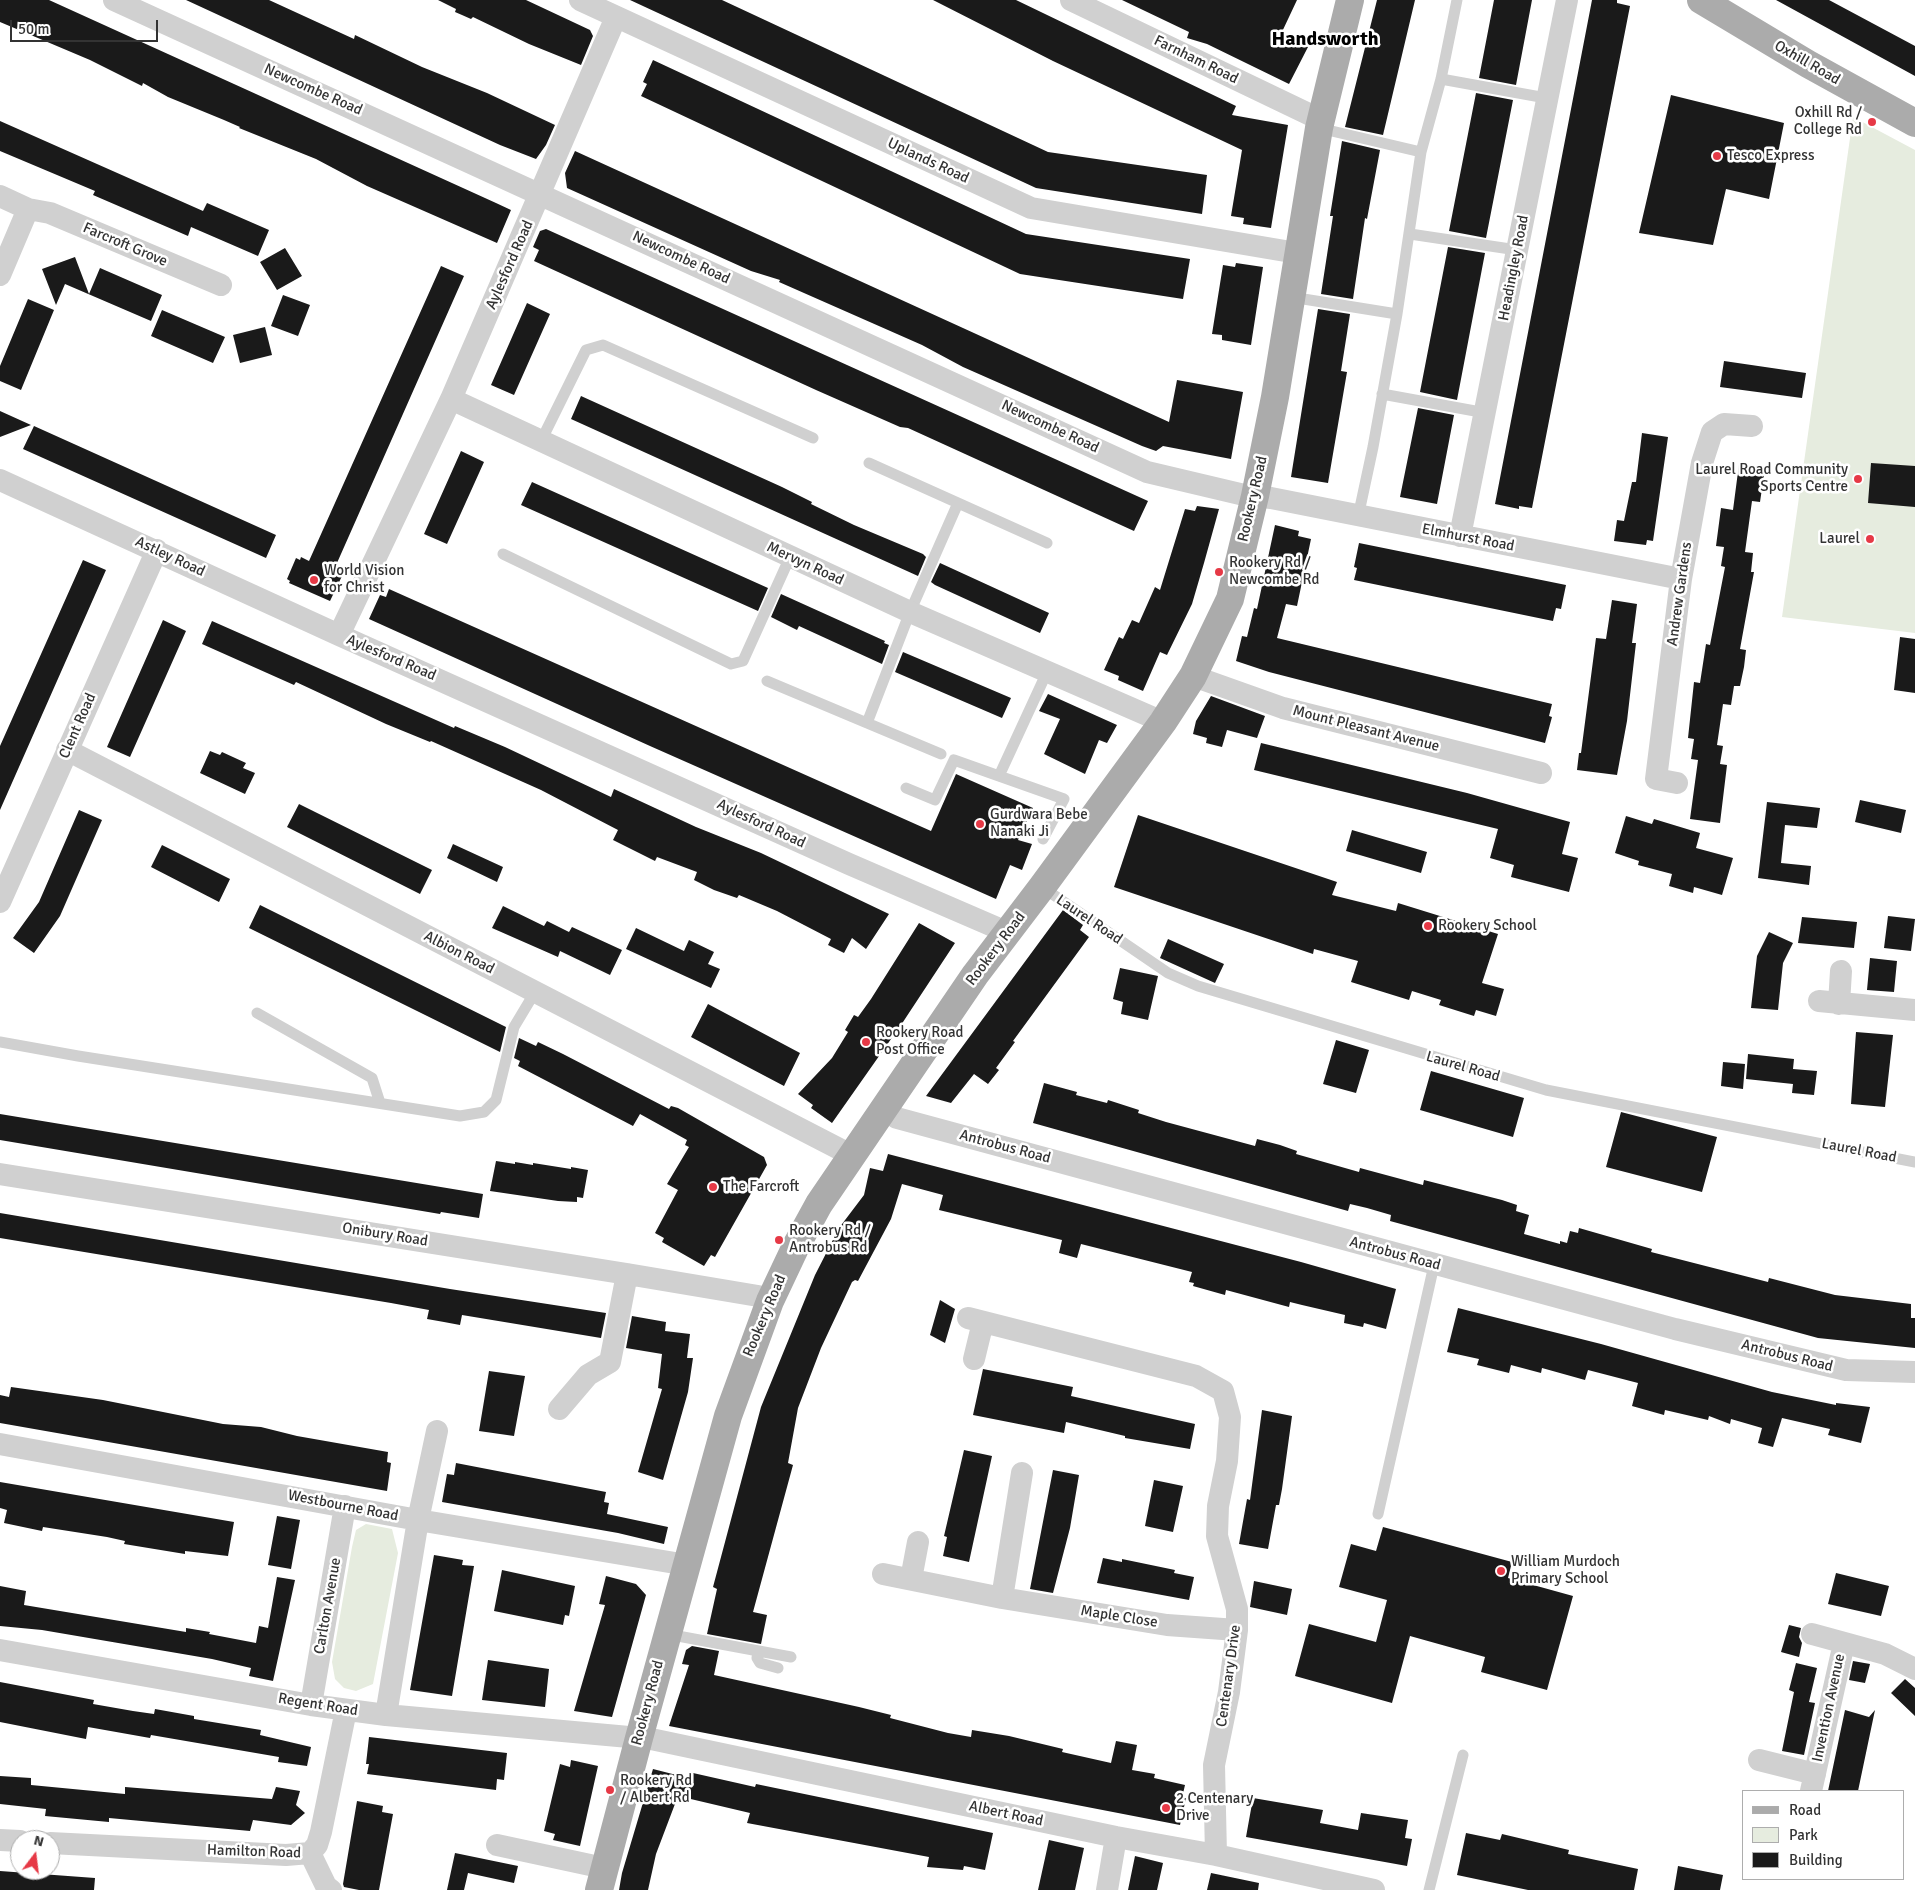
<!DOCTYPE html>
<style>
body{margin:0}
#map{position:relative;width:1915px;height:1890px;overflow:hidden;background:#fff;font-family:Signika,sans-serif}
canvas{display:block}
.legend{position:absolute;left:1742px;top:1790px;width:162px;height:90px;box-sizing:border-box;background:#fff;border:1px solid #adadad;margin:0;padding:6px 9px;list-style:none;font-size:15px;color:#333}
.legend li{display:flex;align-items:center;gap:10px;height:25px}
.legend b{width:25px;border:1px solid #adadad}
.north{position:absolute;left:10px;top:1830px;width:50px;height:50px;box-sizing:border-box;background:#fff;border:1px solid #adadad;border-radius:50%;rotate:15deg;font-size:14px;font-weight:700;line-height:20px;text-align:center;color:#333}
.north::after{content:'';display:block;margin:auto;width:18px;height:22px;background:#e63946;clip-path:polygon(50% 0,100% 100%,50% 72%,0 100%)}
.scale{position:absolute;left:10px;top:20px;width:148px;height:22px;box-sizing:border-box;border:2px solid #333;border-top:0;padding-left:6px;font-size:15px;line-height:18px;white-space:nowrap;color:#333;-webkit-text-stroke:4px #fff;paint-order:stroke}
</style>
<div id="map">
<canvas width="1915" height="1890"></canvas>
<ul class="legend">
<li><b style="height:6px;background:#ababab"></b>Road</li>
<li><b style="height:14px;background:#e6ecdf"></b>Park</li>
<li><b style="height:14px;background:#1a1a1a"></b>Building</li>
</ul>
<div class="north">N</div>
<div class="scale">50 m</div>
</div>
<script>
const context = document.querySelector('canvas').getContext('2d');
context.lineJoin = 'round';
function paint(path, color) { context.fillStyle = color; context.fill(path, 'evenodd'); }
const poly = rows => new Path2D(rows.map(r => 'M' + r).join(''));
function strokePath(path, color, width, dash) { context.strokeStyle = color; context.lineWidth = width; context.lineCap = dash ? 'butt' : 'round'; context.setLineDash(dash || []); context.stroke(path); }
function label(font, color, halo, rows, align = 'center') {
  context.font = font + ' Signika,sans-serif'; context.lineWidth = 5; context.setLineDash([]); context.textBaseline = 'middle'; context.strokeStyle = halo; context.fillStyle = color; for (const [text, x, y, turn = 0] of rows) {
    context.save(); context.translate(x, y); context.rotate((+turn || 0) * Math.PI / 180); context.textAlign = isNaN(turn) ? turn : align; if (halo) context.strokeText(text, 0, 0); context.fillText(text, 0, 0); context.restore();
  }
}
paint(poly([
 [1853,117,1915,150,1915,633,1782,617],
 [366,1524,392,1529,398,1553,373,1684,356,1691,344,1688,335,1679,332,1662,352,1547,356,1530]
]), '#e6ecdf');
paint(poly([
 [0,0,49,0,496,203,511,210,497,243,367,186,316,159,239,128,240,127,224,120,168,97,143,83,142,86,90,60,0,22],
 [186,0,269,0,354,39,355,35,422,67,487,93,555,125,546,145,536,159,500,145],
 [438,0,526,0,590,30,593,36,581,65,529,44,473,17,471,19,462,15,455,12,456,9],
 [630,0,722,0,1048,152,1207,175,1202,214,1036,188],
 [933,0,1016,0,1236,106,1232,115,1288,125,1271,228,1243,224,1244,218,1231,216,1242,150,1053,61],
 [1122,0,1297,0,1281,34,1308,47,1289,84,1207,44,1187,38,1189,32],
 [1377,0,1415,0,1383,135,1345,127],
 [1494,0,1532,0,1516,85,1479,78],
 [1592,0,1617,0,1617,3,1630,6,1532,508,1519,506,1519,509,1495,504],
 [1776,0,1829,0,1915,46,1915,76],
 [653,60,1026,234,1190,259,1183,299,1020,274,641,96,647,84,643,82],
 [1476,93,1513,100,1486,238,1449,231],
 [1671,95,1784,123,1769,199,1726,189,1713,245,1639,233],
 [0,121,203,211,207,203,269,230,258,256,191,227,188,236,93,195,95,191,0,151],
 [1342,141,1380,150,1367,219,1365,218,1353,299,1321,294,1333,216,1330,216],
 [575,151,1169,422,1177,380,1243,392,1231,459,1163,446,1156,451,1142,446,963,367,922,345,779,282,780,280,751,271,567,188,565,173],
 [546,229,1148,501,1134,531,908,428,900,427,816,390,534,261,539,250,533,247,540,231],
 [1448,247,1485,253,1457,400,1420,392],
 [285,248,302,276,277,290,260,262],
 [75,257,89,294,100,268,162,295,151,321,65,284,56,305,42,269],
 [1236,263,1263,267,1251,345,1222,340,1222,335,1212,334,1223,265,1235,267],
 [441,266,464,276,333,572,342,576,330,601,289,583,290,581,287,579,296,558,300,560,301,557,309,561],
 [283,295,310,305,298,336,271,326],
 [28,299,54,310,21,390,0,381,0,366],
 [527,303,550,314,514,395,491,385],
 [1318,309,1350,314,1341,371,1347,372,1328,483,1291,477],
 [162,310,225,337,213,363,151,336],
 [265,327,272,355,240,363,233,335],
 [1724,361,1806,373,1802,398,1720,387],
 [581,396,782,487,812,502,811,504,854,525,923,554,926,557,918,576,571,419],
 [1418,408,1454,415,1437,504,1400,497],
 [0,411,31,425,0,437],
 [34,426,276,535,266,558,23,449],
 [1642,433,1668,437,1653,541,1647,540,1646,545,1614,541,1617,520,1624,521,1632,482,1636,482],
 [461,451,484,462,447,544,424,534],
 [1871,463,1915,466,1915,507,1868,503],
 [1739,464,1765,468,1760,502,1752,501,1745,552,1753,553,1751,572,1754,572,1740,649,1746,650,1744,667,1740,686,1734,686,1731,705,1723,704,1717,745,1723,746,1720,764,1727,765,1720,823,1690,819,1698,760,1691,759,1694,739,1688,738,1694,682,1700,683,1706,644,1710,645,1725,567,1721,566,1724,547,1716,546,1721,508,1733,510],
 [532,482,768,588,758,611,521,505],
 [1197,506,1219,509,1204,563,1192,604,1167,655,1160,652,1143,691,1118,680,1119,676,1104,670,1119,637,1123,639,1132,620,1139,623,1155,587,1160,590,1185,509,1195,511],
 [1275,525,1299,531,1298,536,1311,539,1297,606,1286,604,1277,638,1552,704,1549,716,1552,717,1545,743,1269,672,1236,661,1242,636,1247,637,1254,608,1257,609],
 [1359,543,1566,585,1561,609,1556,608,1553,621,1354,580,1357,568,1354,567],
 [83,560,106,570,0,810,0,746],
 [940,563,1049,613,1040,633,935,585,931,582],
 [389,589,931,831,956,774,1033,808,1018,840,1032,844,1022,870,1010,865,996,899,650,746,369,619,380,595,386,597],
 [781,594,885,641,884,643,889,645,882,664,799,626,797,630,771,617],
 [1612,600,1637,604,1632,643,1636,643,1627,721,1617,775,1577,770,1579,753,1581,753,1596,638,1606,639],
 [163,620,186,631,130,757,107,747],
 [212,621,454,728,455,726,505,747,611,797,614,789,696,827,761,853,889,914,866,949,852,938,844,953,828,945,831,939,777,911,739,895,737,898,714,890,694,880,697,872,657,857,655,861,613,840,618,830,541,790,431,741,430,742,386,724,296,682,294,685,202,644],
 [1900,637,1915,639,1915,693,1894,690],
 [903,652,1011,698,1002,718,895,672],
 [1048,694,1117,725,1107,743,1099,740,1085,774,1044,754,1060,719,1039,711],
 [1211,696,1265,716,1257,738,1227,730,1222,747,1206,743,1207,738,1193,734,1196,721],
 [1261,743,1467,793,1570,822,1562,854,1578,858,1569,892,1511,877,1514,865,1490,858,1498,829,1254,770],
 [210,751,220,755,222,752,246,763,243,768,255,773,245,794,200,773],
 [1860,800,1906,810,1901,833,1855,822],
 [1767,802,1820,808,1817,828,1785,825,1781,863,1811,866,1809,885,1758,878],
 [299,804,432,870,420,894,287,827],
 [79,810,102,820,60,916,34,953,13,938,39,902],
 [1138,815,1337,882,1332,895,1396,911,1398,903,1498,934,1482,983,1504,989,1496,1016,1476,1010,1474,1016,1439,1005,1441,1000,1412,991,1409,1000,1351,982,1358,961,1314,949,1313,954,1114,887],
 [1626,816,1652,824,1654,819,1700,833,1696,848,1733,858,1722,895,1694,887,1693,893,1669,886,1672,874,1638,865,1639,861,1615,853],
 [1352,830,1427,852,1421,873,1346,851],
 [453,844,503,867,497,882,447,858],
 [162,845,230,879,219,902,151,867],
 [260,905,506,1027,500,1052,249,928],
 [503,906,544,926,547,921,569,932,572,927,622,950,610,975,560,951,558,957,492,928],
 [1063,910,1083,925,1080,930,1089,937,1013,1041,1015,1042,996,1068,999,1070,988,1084,974,1074,951,1103,926,1096],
 [1888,916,1915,919,1911,951,1884,948],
 [1802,917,1857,922,1854,948,1798,943],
 [919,923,955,943,903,1022,832,1123,811,1108,813,1105,798,1094,832,1058,848,1032,845,1030,854,1015,858,1017,871,999],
 [636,928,684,951,689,940,714,952,708,964,720,969,711,988,626,949],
 [1769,932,1793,943,1783,963,1778,1010,1751,1008,1757,956],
 [1168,939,1224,964,1215,983,1160,958],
 [1870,958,1897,961,1894,992,1867,990],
 [1120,968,1158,976,1148,1020,1121,1014,1123,1002,1113,999],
 [708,1004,800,1053,784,1086,691,1037],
 [1856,1032,1893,1035,1885,1107,1851,1104],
 [519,1038,536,1046,538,1042,563,1054,669,1109,671,1106,678,1108,764,1157,767,1165,715,1257,711,1255,704,1266,662,1242,664,1238,655,1233,678,1190,667,1184,689,1147,685,1145,687,1140,640,1114,633,1126,518,1066,520,1061,514,1058],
 [1336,1040,1369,1050,1356,1093,1323,1084],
 [1748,1054,1794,1059,1793,1069,1817,1071,1814,1095,1792,1093,1793,1084,1746,1079],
 [1723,1062,1745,1064,1743,1089,1721,1086],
 [1431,1071,1524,1098,1513,1137,1420,1110],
 [1044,1083,1077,1092,1076,1095,1107,1103,1108,1100,1139,1110,1138,1113,1166,1122,1255,1146,1257,1139,1280,1145,1297,1151,1296,1154,1359,1172,1360,1168,1423,1185,1424,1180,1502,1200,1517,1205,1516,1211,1529,1215,1524,1234,1560,1244,1560,1241,1567,1243,1570,1231,1578,1233,1579,1228,1652,1249,1651,1252,1768,1282,1769,1278,1835,1295,1911,1304,1911,1318,1915,1318,1915,1348,1818,1338,1390,1221,1391,1215,1367,1208,1350,1204,1348,1211,1033,1123],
 [1621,1112,1717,1137,1702,1192,1606,1167],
 [0,1114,483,1194,479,1218,441,1212,440,1214,0,1140],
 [888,1154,1301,1262,1396,1289,1386,1329,1364,1323,1363,1327,1344,1323,1345,1315,1302,1305,1290,1302,1289,1307,1226,1290,1225,1295,1193,1286,1194,1283,1189,1282,1192,1272,1081,1244,1077,1258,1059,1253,1062,1240,939,1210,943,1195,902,1184,891,1219,858,1281,855,1280,852,1282,821,1348,798,1408,788,1463,793,1465,753,1612,767,1615,761,1644,707,1634,717,1589,713,1587,761,1407,815,1275,839,1228,864,1195,870,1168,883,1171],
 [496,1161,515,1164,515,1162,533,1165,533,1163,571,1169,571,1167,588,1170,583,1198,577,1197,577,1202,558,1201,490,1191],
 [0,1213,450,1289,606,1313,601,1338,462,1315,460,1325,444,1322,427,1319,429,1310,391,1303,0,1238],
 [940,1300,955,1309,945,1343,930,1335],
 [1458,1308,1601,1344,1772,1392,1836,1405,1836,1403,1870,1407,1861,1443,1828,1435,1830,1429,1782,1418,1773,1447,1758,1443,1762,1428,1731,1419,1730,1424,1709,1416,1708,1420,1665,1410,1664,1415,1632,1406,1638,1383,1588,1370,1585,1380,1542,1368,1541,1373,1511,1365,1509,1373,1477,1365,1479,1359,1447,1352],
 [632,1316,666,1322,665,1331,690,1334,687,1358,693,1358,688,1392,663,1480,638,1472,662,1389,658,1388,662,1354,626,1348],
 [983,1369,1073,1387,1071,1396,1195,1424,1190,1449,1125,1438,1125,1436,1066,1422,1064,1433,973,1415],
 [489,1371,525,1376,514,1436,479,1431],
 [11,1387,103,1400,223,1424,261,1427,297,1436,388,1452,387,1462,391,1463,387,1491,0,1423,0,1395,9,1397],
 [1262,1410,1292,1416,1282,1489,1279,1505,1276,1505,1268,1549,1239,1544,1247,1499,1250,1500],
 [964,1450,992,1456,969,1562,943,1556,947,1537,944,1536],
 [456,1463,606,1492,604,1502,609,1503,607,1514,668,1527,664,1544,618,1533,442,1502,447,1474,454,1475],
 [1053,1470,1079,1475,1070,1528,1053,1593,1030,1589],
 [1154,1480,1183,1486,1173,1532,1145,1526],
 [0,1482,234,1522,228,1556,185,1551,185,1554,124,1544,125,1541,107,1537,43,1527,42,1531,4,1523,7,1510,0,1508],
 [277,1516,300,1520,291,1569,268,1565],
 [1383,1527,1512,1562,1508,1578,1573,1596,1547,1690,1481,1672,1485,1657,1410,1636,1392,1703,1295,1676,1309,1624,1376,1642,1387,1600,1339,1587,1351,1544,1376,1551],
 [434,1555,463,1560,462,1565,474,1566,452,1696,410,1690],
 [1103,1558,1122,1562,1122,1559,1175,1570,1174,1573,1194,1577,1189,1600,1097,1583],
 [502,1570,575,1586,569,1616,565,1615,563,1625,494,1611],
 [1836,1573,1889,1586,1881,1616,1828,1604],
 [606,1576,636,1584,646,1595,612,1717,574,1711,605,1605,599,1604],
 [277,1577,295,1580,273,1681,249,1676,251,1668,212,1659,42,1630,0,1626,0,1586,26,1591,24,1605,186,1632,186,1628,210,1632,209,1634,256,1643,259,1626,268,1628],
 [1254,1581,1292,1589,1287,1615,1250,1607],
 [1789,1625,1801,1628,1799,1637,1802,1643,1799,1657,1781,1652],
 [692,1646,719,1651,714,1675,859,1707,891,1715,890,1718,948,1733,971,1737,972,1730,1009,1736,1063,1749,1062,1752,1111,1763,1116,1741,1137,1745,1132,1770,1155,1774,1154,1778,1185,1785,1182,1798,1186,1798,1180,1825,669,1726,689,1665,682,1664,686,1650],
 [488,1660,549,1669,545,1707,482,1700],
 [1853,1661,1870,1664,1865,1683,1849,1680],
 [1796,1663,1817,1668,1809,1702,1815,1703,1804,1755,1782,1751,1794,1692,1789,1690],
 [1905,1679,1915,1688,1915,1716,1891,1693],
 [0,1682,94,1700,93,1704,133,1711,154,1714,155,1709,194,1716,194,1719,261,1730,260,1735,311,1747,307,1766,278,1762,279,1757,151,1735,150,1738,88,1727,86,1739,0,1722],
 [1845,1710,1869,1717,1875,1710,1858,1791,1828,1791],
 [369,1737,507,1753,504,1780,497,1779,496,1790,367,1774,369,1764,366,1764],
 [571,1760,598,1766,580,1846,553,1840,555,1834,544,1831,560,1764,570,1767],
 [653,1769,692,1779,693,1773,755,1787,756,1784,993,1833,985,1870,964,1866,963,1870,927,1867,929,1857,747,1823,750,1813,678,1796,656,1854,648,1890,619,1890,622,1873],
 [0,1776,31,1778,31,1785,125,1794,125,1787,272,1799,276,1787,300,1791,296,1805,305,1813,291,1825,253,1820,250,1831,109,1818,109,1822,45,1816,46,1809,0,1804],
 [1253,1798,1323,1810,1320,1823,1358,1830,1361,1813,1408,1820,1405,1838,1412,1839,1407,1866,1246,1837],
 [357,1801,383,1806,382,1812,393,1814,379,1890,359,1890,344,1887,343,1884],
 [1466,1833,1500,1840,1502,1834,1569,1850,1568,1854,1638,1869,1634,1890,1528,1890,1457,1875],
 [1049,1840,1084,1848,1075,1890,1038,1890],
 [455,1853,518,1866,514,1883,468,1873,464,1890,447,1890],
 [1135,1856,1163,1863,1157,1890,1128,1890],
 [1678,1866,1723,1875,1720,1890,1674,1890],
 [0,1871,95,1878,94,1890,0,1890],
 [1211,1873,1259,1883,1258,1890,1207,1890]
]), '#1a1a1a');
strokePath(poly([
 [1441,79,1546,98],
 [1319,128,1421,152],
 [1410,234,1517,250],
 [1291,297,1397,314],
 [1382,394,1486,413],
 [541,441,586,350,603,345,813,438],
 [869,463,1047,543],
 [1358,517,1373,447,1397,314,1421,152,1441,79,1457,0],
 [503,554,731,664,743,661,790,557],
 [767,681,867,723,910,612,958,503],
 [867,723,941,754],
 [906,788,935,800,954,760,999,776],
 [1043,839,1064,799,999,776,1047,672],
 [1042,887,1168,973,1198,986,1546,1090,1915,1162],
 [257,1013,372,1078,380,1103],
 [0,1042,78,1056,460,1116,484,1112,496,1100,514,1027,535,992],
 [1378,1514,1434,1265],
 [667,1634,791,1657],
 [758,1651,757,1658,760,1663,778,1668],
 [1429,1890,1463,1755]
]), '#d0d0d0', 11);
strokePath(poly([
 [114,0,1147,472,1240,494,1271,498,1681,579],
 [580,0,1031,208,1297,253],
 [1071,0,1321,120],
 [0,196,28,209,50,213,221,285],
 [0,275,28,209],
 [451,399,910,612,1163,722],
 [0,480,339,635,849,864,995,927,1006,935],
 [1460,536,1567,0],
 [339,635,451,399,616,17],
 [1193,676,1283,708,1541,773],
 [67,750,851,1155],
 [1677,783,1656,779,1681,579,1702,463,1712,432,1724,424,1752,426],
 [0,902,157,550],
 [1819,1001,1915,1010],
 [1839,1004,1841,971],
 [882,1108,897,1118,1675,1329,1846,1370,1915,1372],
 [0,1174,627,1274,758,1296,770,1301],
 [968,1318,1196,1376,1223,1391,1230,1417,1227,1461,1218,1506,1217,1536,1237,1609,1237,1630,1229,1692,1214,1765,1216,1855],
 [974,1359,983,1322],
 [559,1409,588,1375,610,1362,627,1274],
 [0,1444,418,1520,687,1565],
 [883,1574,1002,1598,1167,1625,1237,1630],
 [911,1579,918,1542],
 [1002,1598,1022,1473],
 [1812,1634,1885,1654,1915,1669],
 [0,1650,311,1705,386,1715,651,1739,1116,1837,1216,1855,1374,1890],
 [311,1705,345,1506],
 [386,1715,418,1520,437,1431],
 [1759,1760,1815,1774],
 [1811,1791,1844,1643],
 [0,1840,20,1841],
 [50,1843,286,1855,310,1853,317,1845,321,1832,346,1710],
 [497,1845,604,1868],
 [310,1853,326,1886,331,1890],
 [1107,1890,1116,1837]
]), '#d0d0d0', 22);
strokePath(poly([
 [1701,0,1808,64,1915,123],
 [599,1890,639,1738,728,1416,770,1301,796,1246,819,1204,975,975,1042,887,1163,722,1193,676,1230,599,1255,496,1275,397,1319,128,1350,0]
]), '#ababab', 28);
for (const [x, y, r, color] of [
 [1872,122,5,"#e63946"],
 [1717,156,5,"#e63946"],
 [1858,479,5,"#e63946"],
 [1870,539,5,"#e63946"],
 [1219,572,5,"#e63946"],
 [314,580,5,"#e63946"],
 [980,824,5,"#e63946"],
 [1428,926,5,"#e63946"],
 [866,1042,5,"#e63946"],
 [713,1187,5,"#e63946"],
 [779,1240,5,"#e63946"],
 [1501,1571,5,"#e63946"],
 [610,1790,5,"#e63946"],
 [1166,1808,5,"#e63946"]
]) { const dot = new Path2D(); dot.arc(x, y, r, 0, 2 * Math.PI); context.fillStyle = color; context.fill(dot); strokePath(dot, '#fff', 2); }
label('15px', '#333', '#fff', [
 ["Farnham Road",1196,60,26],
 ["Oxhill Road",1807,63,30],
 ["Newcombe Road",313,90,24],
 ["Uplands Road",928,161,25],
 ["Farcroft Grove",125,245,23],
 ["Newcombe Road",681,258,25],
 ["Aylesford Road",510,265,-66],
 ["Headingley Road",1514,268,-79],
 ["Newcombe Road",1050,427,25],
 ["Rookery Road",1253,499,-77],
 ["Elmhurst Road",1468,538,11],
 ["Astley Road",170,557,25],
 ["Mervyn Road",805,564,25],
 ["Andrew Gardens",1680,594,-82],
 ["Aylesford Road",391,658,23],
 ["Clent Road",78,726,-66],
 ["Mount Pleasant Avenue",1366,729,14],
 ["Aylesford Road",761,824,25],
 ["Laurel Road",1089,920,34],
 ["Rookery Road",996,949,-53],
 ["Albion Road",459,953,27],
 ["Laurel Road",1463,1067,16],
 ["Antrobus Road",1005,1147,15],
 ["Laurel Road",1859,1151,11],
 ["Onibury Road",385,1235,9],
 ["Antrobus Road",1395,1254,15],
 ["Rookery Road",765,1316,-67],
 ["Antrobus Road",1787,1356,14],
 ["Westbourne Road",343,1506,11],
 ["Carlton Avenue",328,1606,-80],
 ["Maple Close",1119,1617,9],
 ["Centenary Drive",1229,1676,-82],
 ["Rookery Road",648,1703,-75],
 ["Regent Road",318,1705,9],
 ["Invention Avenue",1829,1708,-78],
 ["Albert Road",1006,1814,12],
 ["Hamilton Road",254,1852,2]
]);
label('15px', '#333', '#fff', [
 ["Oxhill Rd /",1862,113,"right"],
 ["College Rd",1862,130,"right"],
 ["Tesco Express",1727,156],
 ["Laurel Road Community",1848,470,"right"],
 ["Sports Centre",1848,487,"right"],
 ["Laurel",1860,539,"right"],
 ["Rookery Rd /",1229,563],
 ["Newcombe Rd",1229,580],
 ["World Vision",324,571],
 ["for Christ",324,588],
 ["Gurdwara Bebe",990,815],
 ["Nanaki Ji",990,832],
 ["Rookery School",1438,926],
 ["Rookery Road",876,1033],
 ["Post Office",876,1050],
 ["The Farcroft",723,1187],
 ["Rookery Rd /",789,1231],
 ["Antrobus Rd",789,1248],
 ["William Murdoch",1511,1562],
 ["Primary School",1511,1579],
 ["Rookery Rd",620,1781],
 ["/ Albert Rd",620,1798],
 ["2 Centenary",1176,1799],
 ["Drive",1176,1816]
], 'left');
label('bold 20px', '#000', '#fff', [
 ["Handsworth",1325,40]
]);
</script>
